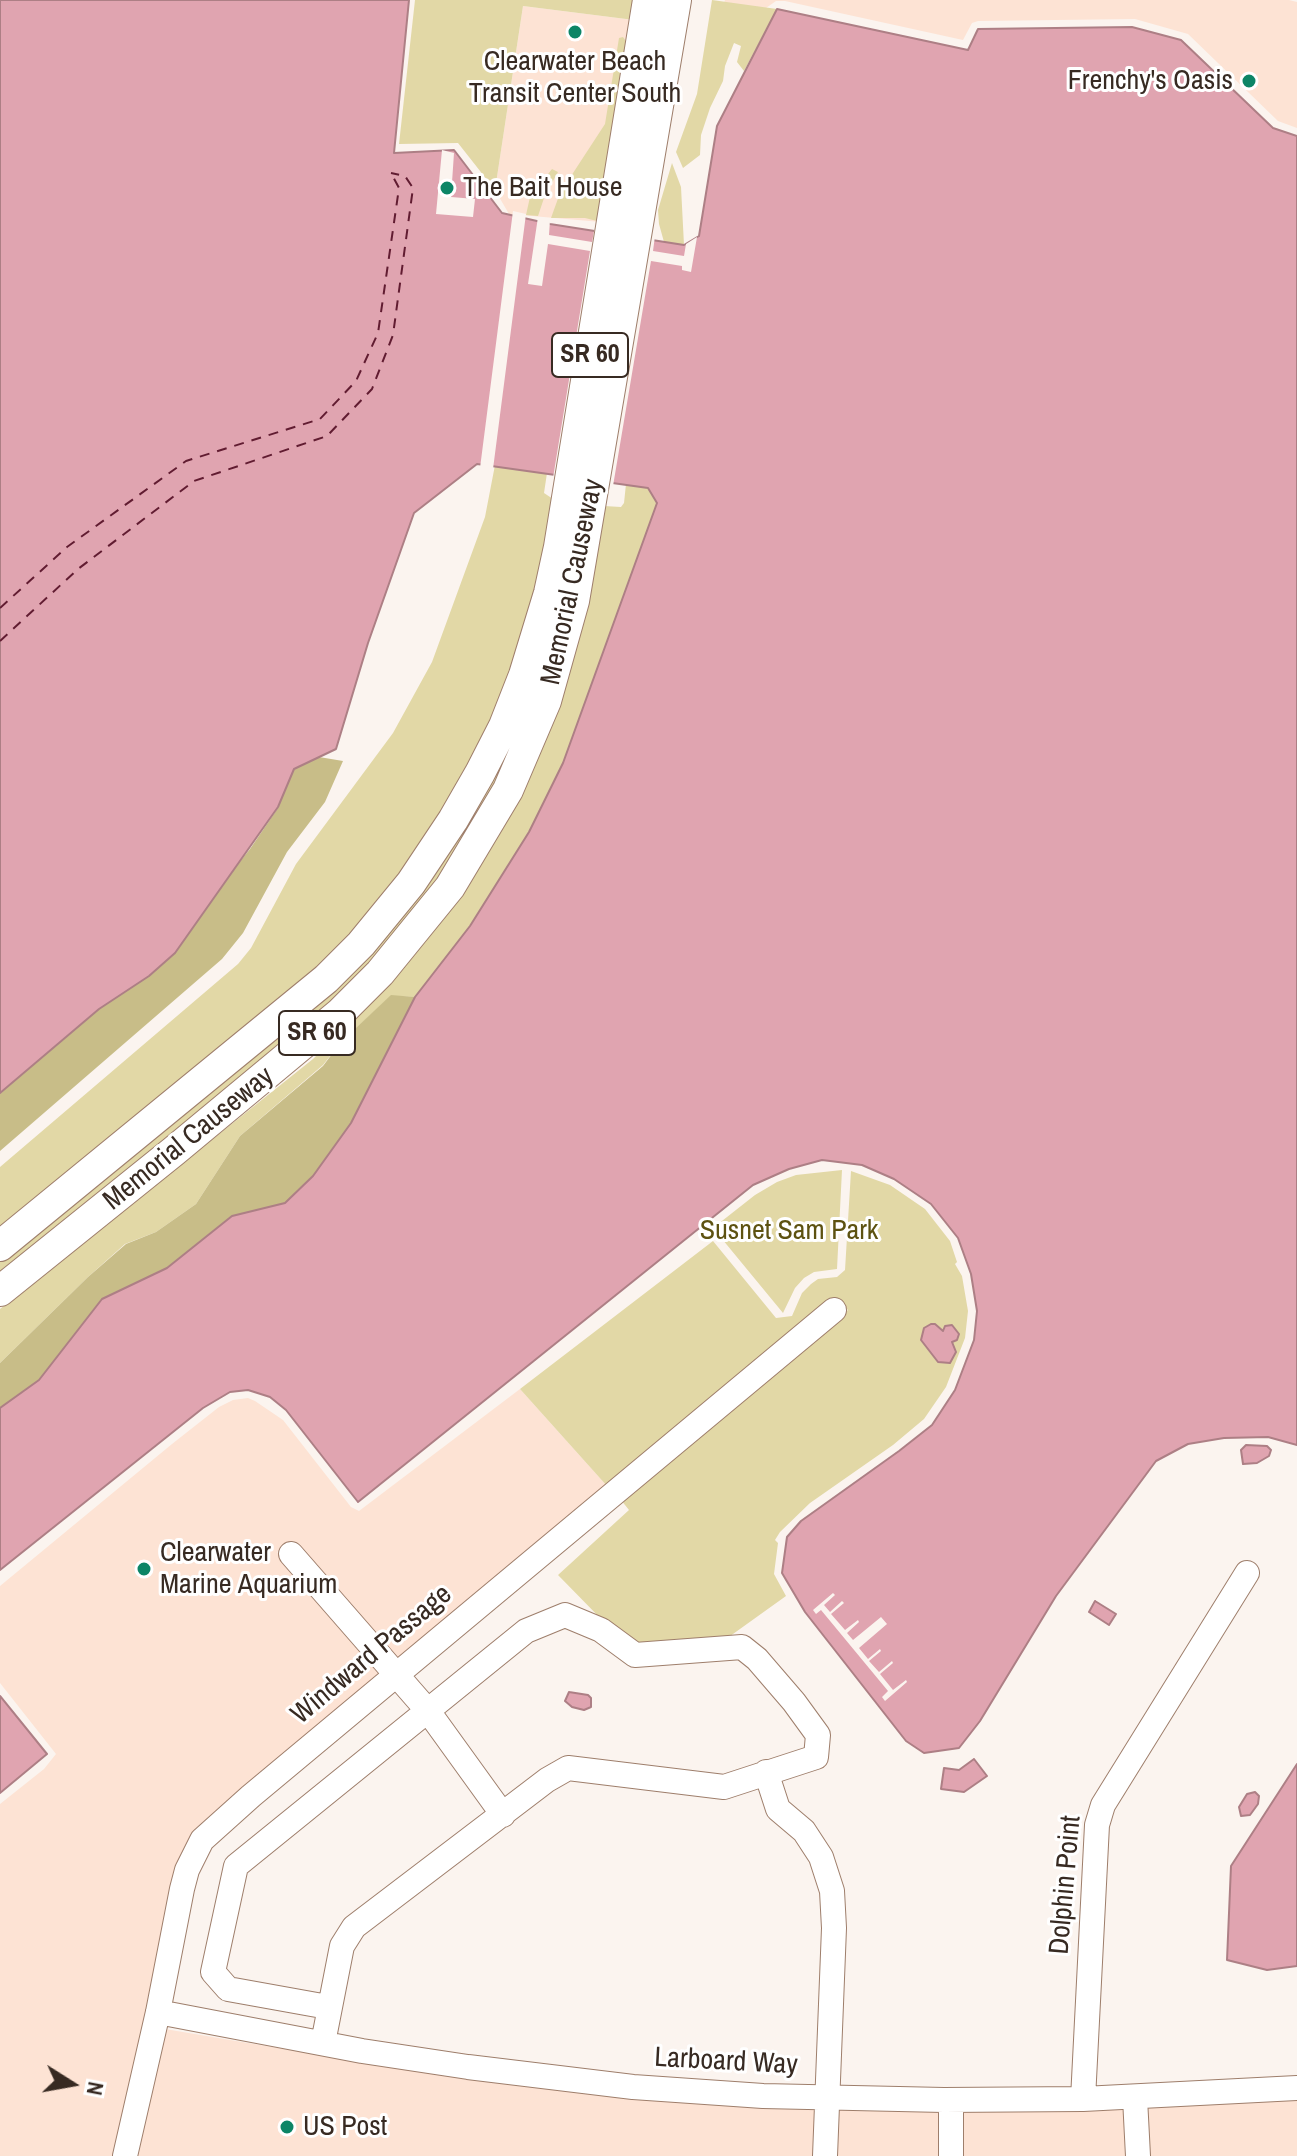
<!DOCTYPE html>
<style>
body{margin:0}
#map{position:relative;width:1297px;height:2156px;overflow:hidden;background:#fbf4ef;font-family:"Archivo Narrow",sans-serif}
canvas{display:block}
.north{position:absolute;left:32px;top:2044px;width:80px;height:80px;-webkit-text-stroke:6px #fff;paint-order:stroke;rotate:101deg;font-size:22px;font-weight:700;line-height:32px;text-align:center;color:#372a22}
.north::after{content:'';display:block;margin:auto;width:28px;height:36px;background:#372a22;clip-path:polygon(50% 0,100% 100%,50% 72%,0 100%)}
</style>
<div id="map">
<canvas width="1297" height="2156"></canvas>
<div class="north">N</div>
</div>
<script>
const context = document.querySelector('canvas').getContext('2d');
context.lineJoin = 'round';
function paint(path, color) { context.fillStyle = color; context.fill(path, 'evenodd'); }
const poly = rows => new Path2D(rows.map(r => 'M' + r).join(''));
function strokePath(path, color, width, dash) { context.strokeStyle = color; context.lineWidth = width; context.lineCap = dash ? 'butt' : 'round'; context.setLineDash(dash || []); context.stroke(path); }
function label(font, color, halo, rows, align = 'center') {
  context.font = font + ' "Archivo Narrow",sans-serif'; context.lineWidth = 6; context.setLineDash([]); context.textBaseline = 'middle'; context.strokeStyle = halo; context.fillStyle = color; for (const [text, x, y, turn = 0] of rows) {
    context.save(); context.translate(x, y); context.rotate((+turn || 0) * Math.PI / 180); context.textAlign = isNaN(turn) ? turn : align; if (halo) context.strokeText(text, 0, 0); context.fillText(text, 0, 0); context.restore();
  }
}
paint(poly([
 [725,0,1289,0,1297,2,1297,128,1278,121,1188,34,1135,19,978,21,972,23,963,40,785,1,776,1,766,8,724,3],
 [523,6,634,20,601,222,509,214,495,190],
 [520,1389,607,1486,398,1660,293,1541,277,1552,383,1672,194,1833,148,2010,114,2156,0,2156,0,1804,44,1769,56,1754,0,1683,0,1586,172,1444,219,1407,233,1400,248,1398,255,1401,283,1420,351,1507,359,1511],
 [165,2029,337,2058,817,2106,815,2156,136,2156],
 [1297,2098,1297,2156,1149,2156,1146,2107],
 [838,2106,941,2110,941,2156,836,2156],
 [1125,2108,1128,2156,962,2156,962,2109]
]), '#fde3d4');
paint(poly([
 [415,0,638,0,634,20,523,6,495,190,458,143,399,144],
 [712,0,777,9,744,71,737,62,741,46,734,43,725,66,723,81,710,108,701,135,700,155,683,168,676,152,697,94],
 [623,37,628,44,601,222,585,218,551,218,560,193,605,124,619,38],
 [672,163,681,187,684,245,664,242,659,224,658,210],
 [552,169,558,172,545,195,538,216,526,215,530,197],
 [495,465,547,473,544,493,556,501,552,532,512,682,453,805,358,933,0,1235,0,1167,238,964,251,948,296,864,393,733,432,662,485,517],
 [626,484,648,488,657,503,590,692,563,763,529,832,470,926,415,997,391,996,341,1042,323,1065,240,1136,196,1204,156,1232,125,1244,88,1277,0,1363,0,1309,313,1059,392,981,465,889,517,801,604,506,621,507,624,503],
 [531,714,462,853,365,978,0,1280,0,1259,299,1018],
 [842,1170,837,1269,814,1272,804,1278,795,1288,783,1313,713,1228,755,1195,777,1182,796,1175],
 [851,1171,890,1185,925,1209,950,1241,957,1262,955,1264,962,1276,968,1311,965,1338,946,1387,924,1419,893,1445,810,1503,780,1532,775,1540,778,1543,774,1574,786,1596,726,1639,638,1646,604,1622,558,1575,629,1510,621,1500,848,1310,834,1297,607,1486,520,1389,713,1241,776,1318,792,1316,802,1293,811,1284,818,1279,837,1277,845,1270]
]), '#e2d8a6');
paint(poly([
 [319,757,343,761,325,802,287,852,243,933,222,959,0,1151,0,1092,99,1009,149,976,250,849,278,808,294,769],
 [391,995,415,997,351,1123,313,1177,285,1203,232,1216,167,1268,102,1299,39,1380,0,1408,0,1363,88,1277,126,1244,156,1232,196,1204,240,1136,323,1066,341,1042]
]), '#c8bd88');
const water = poly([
 [0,0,409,0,394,153,454,150,502,213,550,224,684,245,699,236,717,126,777,9,968,50,978,29,1132,27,1181,40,1273,128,1297,136,1297,1445,1268,1437,1224,1438,1188,1444,1156,1461,1056,1596,980,1721,959,1748,924,1753,906,1741,805,1612,782,1573,787,1537,801,1521,899,1451,932,1425,955,1390,974,1340,977,1311,971,1274,958,1238,931,1204,894,1179,862,1165,822,1160,789,1169,753,1185,358,1502,286,1410,270,1397,248,1390,230,1392,203,1408,0,1570,0,1408,39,1380,102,1299,167,1268,232,1216,285,1203,313,1176,351,1123,415,997,470,926,529,832,563,763,657,503,648,488,477,464,414,513,368,643,336,749,294,769,278,807,175,953,149,976,99,1009,0,1093,0,0],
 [931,1324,935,1324,943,1331,945,1326,952,1325,959,1334,957,1340,952,1342,956,1352,950,1363,938,1362,921,1340,924,1328,931,1324],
 [1246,1445,1267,1446,1271,1450,1269,1456,1257,1463,1243,1464,1241,1450,1246,1445],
 [1095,1601,1116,1614,1109,1625,1089,1612,1095,1601],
 [569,1692,588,1695,591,1698,591,1707,584,1710,572,1707,565,1701,569,1692],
 [0,1696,47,1754,0,1793,0,1696],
 [974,1759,987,1776,964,1792,941,1789,944,1768,959,1770,974,1759],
 [1297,1764,1297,1966,1267,1970,1227,1960,1231,1866,1297,1764],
 [1255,1792,1259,1796,1258,1804,1250,1815,1241,1816,1239,1807,1247,1794,1255,1792]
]);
paint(water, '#e0a4b0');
strokePath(water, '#ad7f85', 2);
paint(poly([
 [442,150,454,153,451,197,475,199,473,217,436,214],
 [513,211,526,214,493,469,480,468],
 [538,217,550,220,549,235,592,242,595,226,655,236,653,251,684,256,686,244,697,237,691,272,682,270,682,266,651,261,613,486,553,478,590,251,548,244,542,286,528,284],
 [833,1593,835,1595,824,1605,830,1612,842,1601,844,1603,831,1614,845,1630,858,1620,859,1622,847,1633,853,1640,881,1617,887,1624,859,1648,868,1659,880,1649,881,1651,869,1661,879,1672,892,1661,893,1663,880,1674,893,1690,906,1680,907,1682,885,1701,882,1697,888,1691,821,1610,816,1614,813,1610]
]), '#fbf4ef');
strokePath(poly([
 [0,608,67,547,186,461,320,419,356,381,378,333,399,188,391,173],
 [0,641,78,569,194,481,327,436,372,389,393,335,413,188,405,176,391,173]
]), '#611c31', 2, [10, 8]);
const minor = poly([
 [291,1554,428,1711,503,1815],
 [766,1772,778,1809,804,1831,821,1857,832,1891,834,1928,825,2156],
 [158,2012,362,2051,468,2067,633,2087,763,2096,944,2100,1083,2099,1297,2088],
 [323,2043,342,1946,354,1927,547,1780,568,1768,724,1787,816,1757,818,1735,794,1702,757,1659,742,1647,635,1655,601,1630,565,1615,526,1631,236,1866,213,1972,228,1989,328,2007],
 [1135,2098,1138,2156],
 [1083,2099,1097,1825,1103,1805,1247,1573],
 [951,2100,951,2156],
 [125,2156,158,2012,182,1889,187,1870,202,1840,251,1796,834,1310]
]);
const major = poly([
 [0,1246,326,979,361,944,411,883,453,820,480,773,504,726,524,675,549,593,559,547,648,0],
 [0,1291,174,1151,340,1013,380,973,450,887,508,790,546,701,574,601,676,0]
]);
strokePath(minor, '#9e7e6b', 26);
strokePath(major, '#9e7e6b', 32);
strokePath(minor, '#fff', 24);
strokePath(major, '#fff', 30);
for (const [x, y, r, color] of [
 [575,32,8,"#0c8566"],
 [1249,81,8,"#0c8566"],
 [447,188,8,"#0c8566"],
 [144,1569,8,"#0c8566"],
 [287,2127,8,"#0c8566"]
]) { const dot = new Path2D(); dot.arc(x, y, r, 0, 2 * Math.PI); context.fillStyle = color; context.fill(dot); strokePath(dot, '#fff', 3); }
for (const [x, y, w] of [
 [590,355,76],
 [317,1033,76]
]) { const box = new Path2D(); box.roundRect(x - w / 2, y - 22, w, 44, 6); context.fillStyle = '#fff'; context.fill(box); strokePath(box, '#372a22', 2); }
label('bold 26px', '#372a22', null, [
 ["SR 60",590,355],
 ["SR 60",317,1033]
]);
label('28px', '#372a22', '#fff', [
 ["Clearwater Beach",575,62,"center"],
 ["Transit Center South",575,94,"center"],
 ["Frenchy's Oasis",1233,81,"right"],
 ["The Bait House",463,188],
 ["Clearwater",160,1553],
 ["Marine Aquarium",160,1585],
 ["US Post",303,2127]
], 'left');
label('28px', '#372a22', '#fff', [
 ["Memorial Causeway",573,582,-78],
 ["Memorial Causeway",189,1139,-39],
 ["Windward Passage",372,1655,-40],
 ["Dolphin Point",1066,1885,-85],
 ["Larboard Way",726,2062,3]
]);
label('28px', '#5d5211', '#fff', [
 ["Susnet Sam Park",789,1231]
]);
</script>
